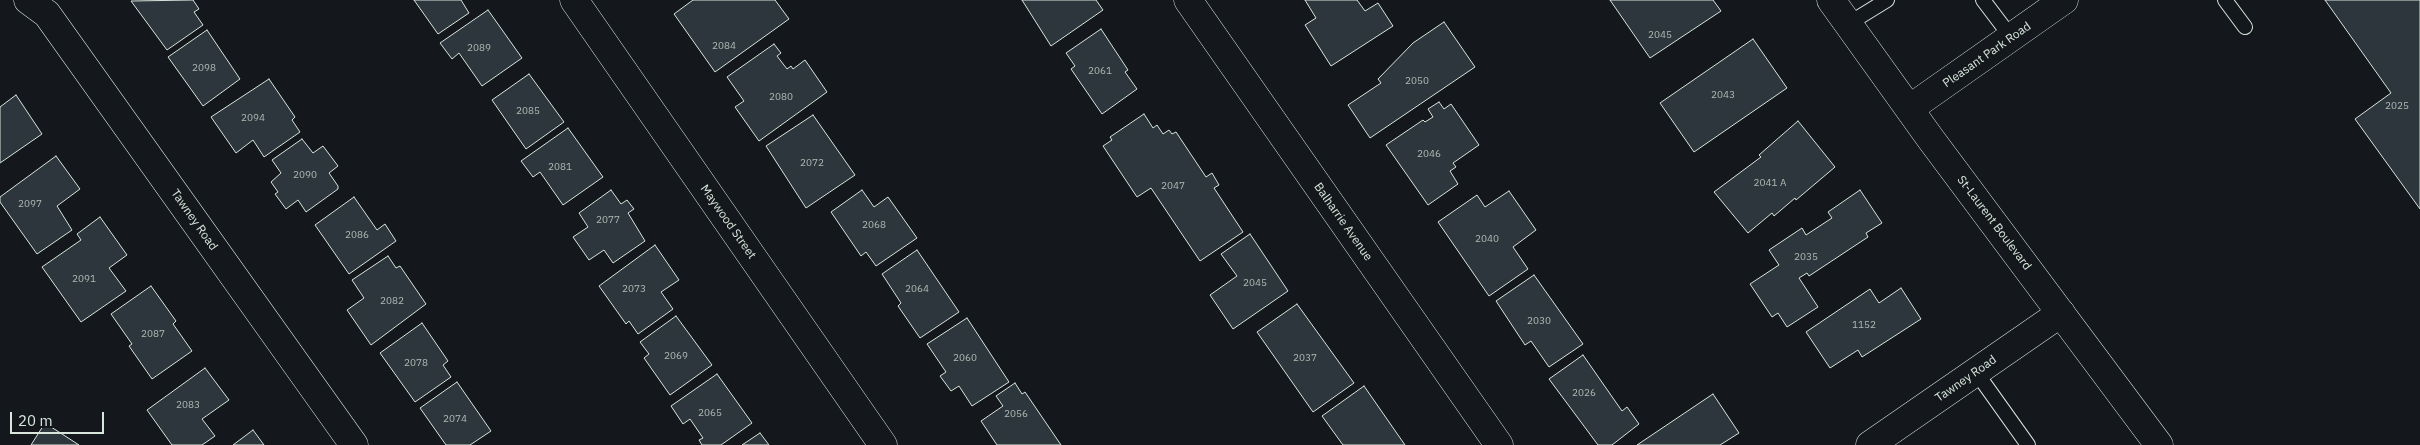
<!DOCTYPE html>
<style>
body{margin:0}
#map{position:relative;width:2420px;height:445px;overflow:hidden;background:#14181c;font-family:"IBM Plex Sans",sans-serif}
canvas{display:block}
.scale{position:absolute;left:10px;top:412px;width:94px;height:22px;box-sizing:border-box;border:2px solid #d8e6dc;border-top:0;padding-left:6px;font-size:15px;line-height:18px;white-space:nowrap;color:#d8e6dc;-webkit-text-stroke:4px #14181c;paint-order:stroke}
</style>
<div id="map">
<canvas width="2420" height="445"></canvas>
<div class="scale">20 m</div>
</div>
<script>
const context = document.querySelector('canvas').getContext('2d');
context.lineJoin = 'round';
function paint(path, color) { context.fillStyle = color; context.fill(path, 'evenodd'); }
const poly = rows => new Path2D(rows.map(r => 'M' + r).join(''));
function strokePath(path, color, width, dash) { context.strokeStyle = color; context.lineWidth = width; context.lineCap = dash ? 'butt' : 'round'; context.setLineDash(dash || []); context.stroke(path); }
function label(font, color, halo, rows, align = 'center') {
  context.font = font + ' "IBM Plex Sans",sans-serif'; context.lineWidth = 4; context.setLineDash([]); context.textBaseline = 'middle'; context.strokeStyle = halo; context.fillStyle = color; for (const [text, x, y, turn = 0] of rows) {
    context.save(); context.translate(x, y); context.rotate((+turn || 0) * Math.PI / 180); context.textAlign = isNaN(turn) ? turn : align; if (halo) context.strokeText(text, 0, 0); context.fillText(text, 0, 0); context.restore();
  }
}
const building = poly([
 [193,0,199,9,194,12,203,25,167,50,131,1,193,0],
 [414,0,461,0,469,13,438,34,414,0],
 [693,0,775,0,789,19,715,72,674,14,693,0],
 [1022,0,1096,0,1103,10,1051,46,1022,0],
 [1305,0,1357,0,1365,11,1378,3,1393,26,1331,66,1305,25,1316,18,1305,0],
 [1610,0,1713,0,1721,11,1650,58,1610,0],
 [2325,0,2420,0,2420,209,2355,119,2391,93,2325,0],
 [488,10,522,58,482,86,459,53,452,59,440,43,488,10],
 [1444,22,1475,67,1370,138,1348,105,1381,83,1378,79,1413,43,1444,22],
 [1101,29,1128,70,1125,72,1137,89,1102,114,1071,69,1075,66,1066,53,1101,29],
 [207,30,240,79,203,106,168,57,207,30],
 [1753,39,1787,88,1694,152,1660,103,1753,39],
 [774,44,781,53,777,56,787,69,791,66,793,69,805,60,827,92,759,141,735,107,744,101,727,77,774,44],
 [529,74,564,122,526,149,492,100,529,74],
 [269,79,295,117,292,120,300,132,264,157,253,140,236,153,211,117,269,79],
 [16,95,42,134,0,163,0,107,16,95],
 [1439,102,1444,109,1451,104,1479,145,1453,163,1456,167,1450,171,1458,184,1428,205,1386,145,1423,120,1425,122,1433,117,1428,109,1439,102],
 [1144,114,1153,128,1157,125,1163,134,1169,130,1172,134,1176,132,1206,177,1212,173,1219,185,1214,188,1243,232,1200,261,1151,188,1137,197,1103,146,1112,140,1110,137,1144,114],
 [813,115,855,175,806,208,766,146,813,115],
 [1798,121,1835,167,1796,200,1795,198,1774,216,1772,213,1748,233,1714,192,1761,157,1759,155,1798,121],
 [568,128,603,177,563,205,540,172,533,177,521,161,568,128],
 [302,139,313,153,323,146,338,166,329,173,338,186,338,189,306,212,298,200,286,209,275,194,278,192,271,182,281,173,272,160,302,139],
 [56,156,80,189,57,206,72,230,37,254,0,202,0,197,56,156],
 [611,190,621,204,627,200,634,209,628,213,645,241,613,263,604,250,589,260,573,237,588,227,579,213,611,190],
 [862,190,874,207,888,197,917,238,876,266,866,252,861,256,831,212,862,190],
 [1860,190,1882,223,1866,233,1868,237,1809,276,1807,273,1799,278,1818,307,1787,327,1778,313,1772,317,1750,284,1779,265,1769,250,1802,228,1806,235,1832,218,1828,212,1860,190],
 [1509,191,1536,230,1513,247,1528,269,1489,296,1438,222,1477,195,1485,207,1509,191],
 [354,197,377,230,385,224,396,241,349,274,315,225,354,197],
 [100,217,127,255,109,268,126,291,81,322,42,267,81,240,77,234,100,217],
 [1250,234,1288,291,1233,329,1210,295,1237,276,1221,254,1250,234],
 [655,245,679,280,661,292,673,309,638,334,629,321,626,324,599,286,655,245],
 [917,250,959,312,920,338,898,306,901,303,882,274,917,250],
 [388,256,396,268,400,266,426,304,371,345,347,310,364,298,352,280,388,256],
 [1534,275,1583,344,1549,367,1531,341,1525,345,1496,301,1534,275],
 [151,286,176,321,173,324,192,351,152,379,129,346,132,344,111,314,151,286],
 [1901,288,1921,319,1862,357,1858,350,1830,368,1806,332,1870,289,1879,303,1901,288],
 [1297,304,1354,383,1313,412,1257,332,1297,304],
 [676,316,712,365,670,395,644,358,649,354,640,342,676,316],
 [967,318,1009,382,972,406,959,386,951,391,940,376,946,372,927,344,967,318],
 [422,323,448,361,443,365,451,377,415,402,380,353,422,323],
 [1583,355,1622,411,1627,407,1639,424,1612,445,1598,445,1549,379,1583,355],
 [205,368,229,400,202,419,215,436,202,445,172,445,147,410,205,368],
 [717,374,752,423,721,445,702,445,699,440,703,438,690,419,683,424,671,406,717,374],
 [457,382,491,431,470,445,446,445,420,408,457,382],
 [1015,383,1022,394,1025,392,1061,445,997,445,981,421,1003,406,996,396,1015,383],
 [1364,386,1405,445,1343,445,1322,416,1364,386],
 [1713,394,1739,433,1720,445,1637,445,1713,394],
 [45,423,79,445,31,445,45,423],
 [253,430,264,445,233,445,253,430],
 [760,433,769,445,742,445,760,433]
]);
paint(building, '#2c363c');
strokePath(building, '#d8e6dc', 1);
const service = poly([
 [1983,0,2011,37],
 [2225,0,2245,27],
 [1848,24,1887,0],
 [1976,372,2028,445]
]);
const minor = poly([
 [28,0,47,14,354,445],
 [574,0,883,445],
 [1188,0,1499,445],
 [1870,445,2061,313]
]);
const tertiary = poly([
 [1831,0,1930,138,2159,445],
 [1909,109,2064,0]
]);
strokePath(service, '#d8e6dc', 16);
strokePath(minor, '#d8e6dc', 29);
strokePath(tertiary, '#d8e6dc', 29);
strokePath(service, '#14181c', 14);
strokePath(minor, '#14181c', 28);
strokePath(tertiary, '#14181c', 28);
label('10px', '#adbab4', null, [
 ["2045",1660,35],
 ["2084",724,46],
 ["2089",479,48],
 ["2098",204,68],
 ["2061",1100,71],
 ["2050",1417,81],
 ["2043",1723,95],
 ["2080",781,97],
 ["2025",2397,106],
 ["2085",528,111],
 ["2094",253,118],
 ["2046",1429,154],
 ["2072",812,163],
 ["2081",560,167],
 ["2090",305,175],
 ["2041 A",1770,183],
 ["2047",1173,186],
 ["2097",30,204],
 ["2077",608,220],
 ["2068",874,225],
 ["2086",357,235],
 ["2040",1487,239],
 ["2035",1806,257],
 ["2091",84,279],
 ["2045",1255,283],
 ["2073",634,289],
 ["2064",917,289],
 ["2082",392,301],
 ["2030",1539,321],
 ["1152",1864,325],
 ["2087",153,334],
 ["2069",676,356],
 ["2060",965,358],
 ["2037",1305,358],
 ["2078",416,363],
 ["2026",1584,393],
 ["2083",188,405],
 ["2065",710,413],
 ["2056",1016,414],
 ["2074",455,419]
]);
label('12px', '#d8e6dc', '#14181c', [
 ["Pleasant Park Road",1987,55,-35],
 ["Tawney Road",194,220,55],
 ["Maywood Street",728,222,55],
 ["Balharrie Avenue",1343,222,55],
 ["St-Laurent Boulevard",1994,223,53],
 ["Tawney Road",1966,379,-35]
]);
</script>
